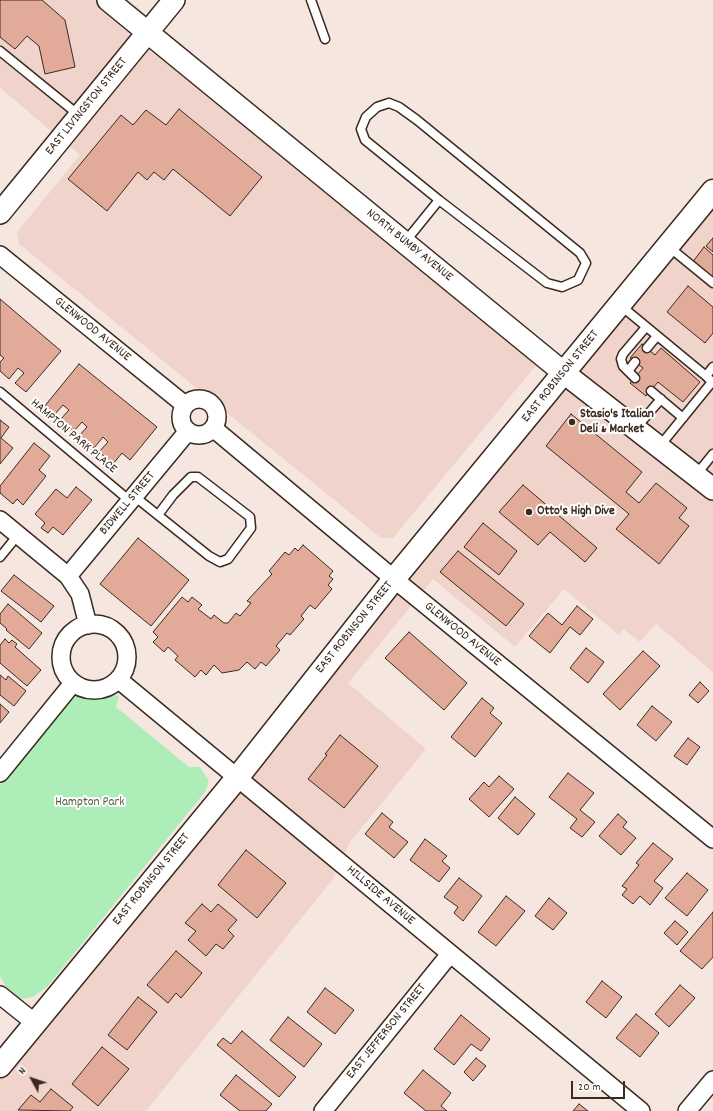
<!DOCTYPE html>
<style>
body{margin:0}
#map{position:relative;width:713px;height:1111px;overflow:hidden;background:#f6e6e0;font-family:Dekko,sans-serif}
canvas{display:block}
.north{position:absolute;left:12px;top:1059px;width:40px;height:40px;-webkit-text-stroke:3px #fff;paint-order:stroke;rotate:310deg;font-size:11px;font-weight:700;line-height:16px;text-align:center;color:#3b2a1e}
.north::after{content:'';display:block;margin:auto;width:14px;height:18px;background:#3b2a1e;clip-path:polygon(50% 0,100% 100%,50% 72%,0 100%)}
.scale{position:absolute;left:571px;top:1081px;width:54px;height:18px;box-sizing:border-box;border:2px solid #3b2a1e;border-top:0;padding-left:5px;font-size:12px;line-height:14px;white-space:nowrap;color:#3b2a1e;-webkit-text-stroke:3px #fff;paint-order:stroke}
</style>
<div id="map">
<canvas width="713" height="1111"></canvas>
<div class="north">N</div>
<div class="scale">20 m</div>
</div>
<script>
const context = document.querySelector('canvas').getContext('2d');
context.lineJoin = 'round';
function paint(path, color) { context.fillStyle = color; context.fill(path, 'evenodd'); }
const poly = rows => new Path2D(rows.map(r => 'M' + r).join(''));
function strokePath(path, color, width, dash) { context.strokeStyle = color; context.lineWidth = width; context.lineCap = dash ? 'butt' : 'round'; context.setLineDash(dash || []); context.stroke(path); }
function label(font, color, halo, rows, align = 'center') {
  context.font = font + ' Dekko,sans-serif'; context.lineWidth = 4; context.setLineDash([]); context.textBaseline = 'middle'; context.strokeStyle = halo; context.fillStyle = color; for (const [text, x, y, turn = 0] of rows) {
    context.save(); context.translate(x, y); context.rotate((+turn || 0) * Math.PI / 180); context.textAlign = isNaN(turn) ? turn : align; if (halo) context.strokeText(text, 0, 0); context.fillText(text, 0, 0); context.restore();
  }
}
paint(poly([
 [0,0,107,0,543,357,393,538,381,538,19,244,17,232,80,155,0,88],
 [713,195,713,672,656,624,640,642,623,629,619,635,564,589,515,647,433,579,348,683,426,749,350,842,333,879,146,1111,0,1111,0,1069]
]), '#f0d4cb');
paint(poly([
 [98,690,119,696,116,707,189,767,200,767,209,781,205,792,47,987,33,997,20,999,6,987,0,976,0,784,68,700,79,694]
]), '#adeeb8');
const building = poly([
 [0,0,42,0,65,20,75,67,45,74,39,46,27,36,15,49,0,37,0,0],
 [179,109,262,177,230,216,173,169,164,180,154,172,147,180,138,172,107,211,68,179,121,115,133,125,146,110,166,125,179,109],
 [713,238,713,252,706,246,713,238],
 [704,247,713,255,713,280,692,263,704,247],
 [688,286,713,307,713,333,705,343,667,312,688,286],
 [0,299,61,351,26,392,15,383,24,373,18,368,9,379,0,371,0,362,4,358,0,355,0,299],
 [642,344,655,355,661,348,700,382,683,402,658,382,646,396,630,383,643,368,630,358,642,344],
 [79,364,157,427,130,460,122,453,113,464,99,452,108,442,103,437,94,448,79,436,87,427,82,422,74,431,60,420,69,410,63,405,54,415,44,407,79,364],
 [571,414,642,472,626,492,639,503,656,483,687,508,679,518,689,526,659,564,616,529,629,514,546,446,571,414],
 [0,420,9,427,1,438,13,448,0,464,0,420],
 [34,443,50,456,39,470,46,476,23,505,17,499,13,504,0,493,0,486,34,443],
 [523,485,597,548,585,562,550,532,538,545,499,512,523,485],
 [76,487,92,500,63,535,53,527,48,533,41,528,45,523,35,514,56,489,67,498,76,487],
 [483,523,517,551,499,575,464,547,483,523],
 [138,538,189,580,151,626,100,584,138,538],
 [303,545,333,571,329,576,333,579,328,585,332,589,315,609,310,605,301,616,304,619,290,635,287,633,276,646,280,650,266,666,261,662,255,669,247,662,239,670,222,673,214,665,206,675,201,670,195,677,175,660,178,656,168,647,164,652,153,642,158,637,153,632,182,597,188,602,192,597,202,605,198,609,211,619,214,615,224,623,228,623,236,613,240,616,251,603,247,601,272,574,269,571,285,552,289,555,295,548,298,551,303,545],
 [458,551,524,604,506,626,440,572,458,551],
 [14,575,54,606,41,622,1,591,14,575],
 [8,604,42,633,29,649,6,630,7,629,0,623,0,614,8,604],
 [577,606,593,619,580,635,570,627,550,653,529,636,548,613,562,625,577,606],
 [409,632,467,683,444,710,385,658,409,632],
 [5,639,9,643,12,640,17,644,15,647,41,670,27,686,0,663,0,645,5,639],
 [586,648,604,662,588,683,570,668,586,648],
 [643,651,660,666,620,710,603,694,643,651],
 [0,675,6,680,8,676,26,691,14,706,0,695,0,675],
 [700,682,709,691,698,703,689,695,700,682],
 [482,698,494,708,490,713,502,723,475,757,451,737,482,698],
 [0,704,9,712,0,723,0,704],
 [652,706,672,722,656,741,637,725,652,706],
 [340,735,378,766,344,808,308,779,327,755,325,754,340,735],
 [688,738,700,747,687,765,674,756,688,738],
 [568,773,594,793,580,810,595,822,582,837,570,828,577,819,549,797,568,773],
 [499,776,514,789,489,817,469,799,484,782,489,787,499,776],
 [515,797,535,814,518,835,498,818,515,797],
 [382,813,393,822,389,827,408,842,394,858,365,834,382,813],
 [618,814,627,822,623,827,636,838,621,855,599,836,618,814],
 [425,839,447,856,442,861,450,868,439,882,410,860,425,839],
 [653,843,673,859,654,881,663,888,650,905,640,896,633,904,622,895,627,889,622,886,639,865,636,863,653,843],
 [246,850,286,883,257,918,218,885,246,850],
 [687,873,708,890,687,916,665,898,687,873],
 [459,878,482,896,463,921,454,913,458,907,444,897,459,878],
 [506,896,525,911,496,946,478,932,506,896],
 [549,898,567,913,553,930,535,916,549,898],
 [202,904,211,912,218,904,237,920,228,930,234,936,223,949,216,944,206,956,188,940,196,931,185,923,202,904],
 [713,912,713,957,702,969,680,951,713,912],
 [675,921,688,932,677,945,664,933,675,921],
 [176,951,202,973,181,998,176,993,168,1003,147,985,176,951],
 [602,981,622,997,606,1018,586,1002,602,981],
 [680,985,695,998,669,1027,655,1014,680,985],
 [325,988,354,1010,335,1034,307,1012,325,988],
 [138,997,157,1012,127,1050,108,1035,138,997],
 [636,1014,659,1033,640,1057,616,1038,636,1014],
 [461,1015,490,1039,481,1051,471,1044,454,1065,434,1049,461,1015],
 [288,1017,322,1044,304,1067,270,1040,288,1017],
 [242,1031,296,1077,279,1097,217,1045,223,1038,231,1044,242,1031],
 [102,1047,129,1069,98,1106,72,1084,102,1047],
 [476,1058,486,1066,473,1081,464,1072,476,1058],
 [423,1070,451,1093,441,1106,447,1111,426,1111,404,1093,423,1070],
 [236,1075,272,1104,266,1111,240,1111,220,1095,236,1075],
 [51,1089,73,1107,70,1111,18,1110,31,1095,40,1102,51,1089],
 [579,1104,588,1111,573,1111,579,1104]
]);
paint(building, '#e1aa99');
strokePath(building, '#3b2a1e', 1);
const service = poly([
 [311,0,325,39],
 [0,51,80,116],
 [389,103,399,107,417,120,580,253,586,263,578,280,562,287,547,283,439,200,365,140,361,129,366,117,377,107,389,103],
 [405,242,439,200],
 [669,247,713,283],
 [620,305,706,376],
 [647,348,657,336],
 [628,371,635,362],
 [635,378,623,366,621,359,623,354,646,327],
 [651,391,683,418],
 [0,392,130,501],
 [636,428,661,399],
 [659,447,712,382,706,376,713,367],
 [696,475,713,454],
 [134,496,209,556,220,562,228,559,251,528,250,517,198,477,191,477,173,495,158,515],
 [0,557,18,535]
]);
const minor = poly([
 [0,255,185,405],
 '181 417a18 18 0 1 1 36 0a18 18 0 1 1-36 0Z',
 [213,428,394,579,713,839],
 [0,520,68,576,80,594,88,625],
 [68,576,188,431],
 '61 657a33 33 0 1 1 66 0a33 33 0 1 1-66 0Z',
 [119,680,641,1111],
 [0,773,73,683],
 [0,995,35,1023],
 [323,1111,450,954],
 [687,1111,713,1080]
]);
const tertiary = poly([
 [108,0,564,373,713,489],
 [0,213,174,0]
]);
const secondary = poly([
 [0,1066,237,778,394,579,713,191]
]);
strokePath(service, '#3b2a1e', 11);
strokePath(minor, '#3b2a1e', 20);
strokePath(tertiary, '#3b2a1e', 24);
strokePath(secondary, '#3b2a1e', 25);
strokePath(service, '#fff', 8);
strokePath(minor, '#fff', 17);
strokePath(tertiary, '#fff', 21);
strokePath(secondary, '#fff', 22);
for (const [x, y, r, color] of [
 [572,422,4,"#3b2a1e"],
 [529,512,4,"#3b2a1e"]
]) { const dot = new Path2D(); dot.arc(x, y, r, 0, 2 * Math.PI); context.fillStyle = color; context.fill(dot); strokePath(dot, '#fff', 1.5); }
label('13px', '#3b2a1e', '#fff', [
 ["EAST LIVINGSTON STREET",87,107,-51],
 ["NORTH BUMBY AVENUE",409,246,39],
 ["GLENWOOD AVENUE",92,330,39],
 ["EAST ROBINSON STREET",561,377,-51],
 ["HAMPTON PARK PLACE",73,437,40],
 ["BIDWELL STREET",128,504,-50],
 ["EAST ROBINSON STREET",355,628,-51],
 ["GLENWOOD AVENUE",462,635,39],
 ["EAST ROBINSON STREET",152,880,-51],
 ["HILLSIDE AVENUE",380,896,40],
 ["EAST JEFFERSON STREET",387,1032,-51]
]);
label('bold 13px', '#3b2a1e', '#fff', [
 ["Stasio's Italian",580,415],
 ["Deli & Market",580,430],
 ["Otto's High Dive",537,512]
], 'left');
label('13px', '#585b44', '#fff', [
 ["Hampton Park",90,803]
]);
</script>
